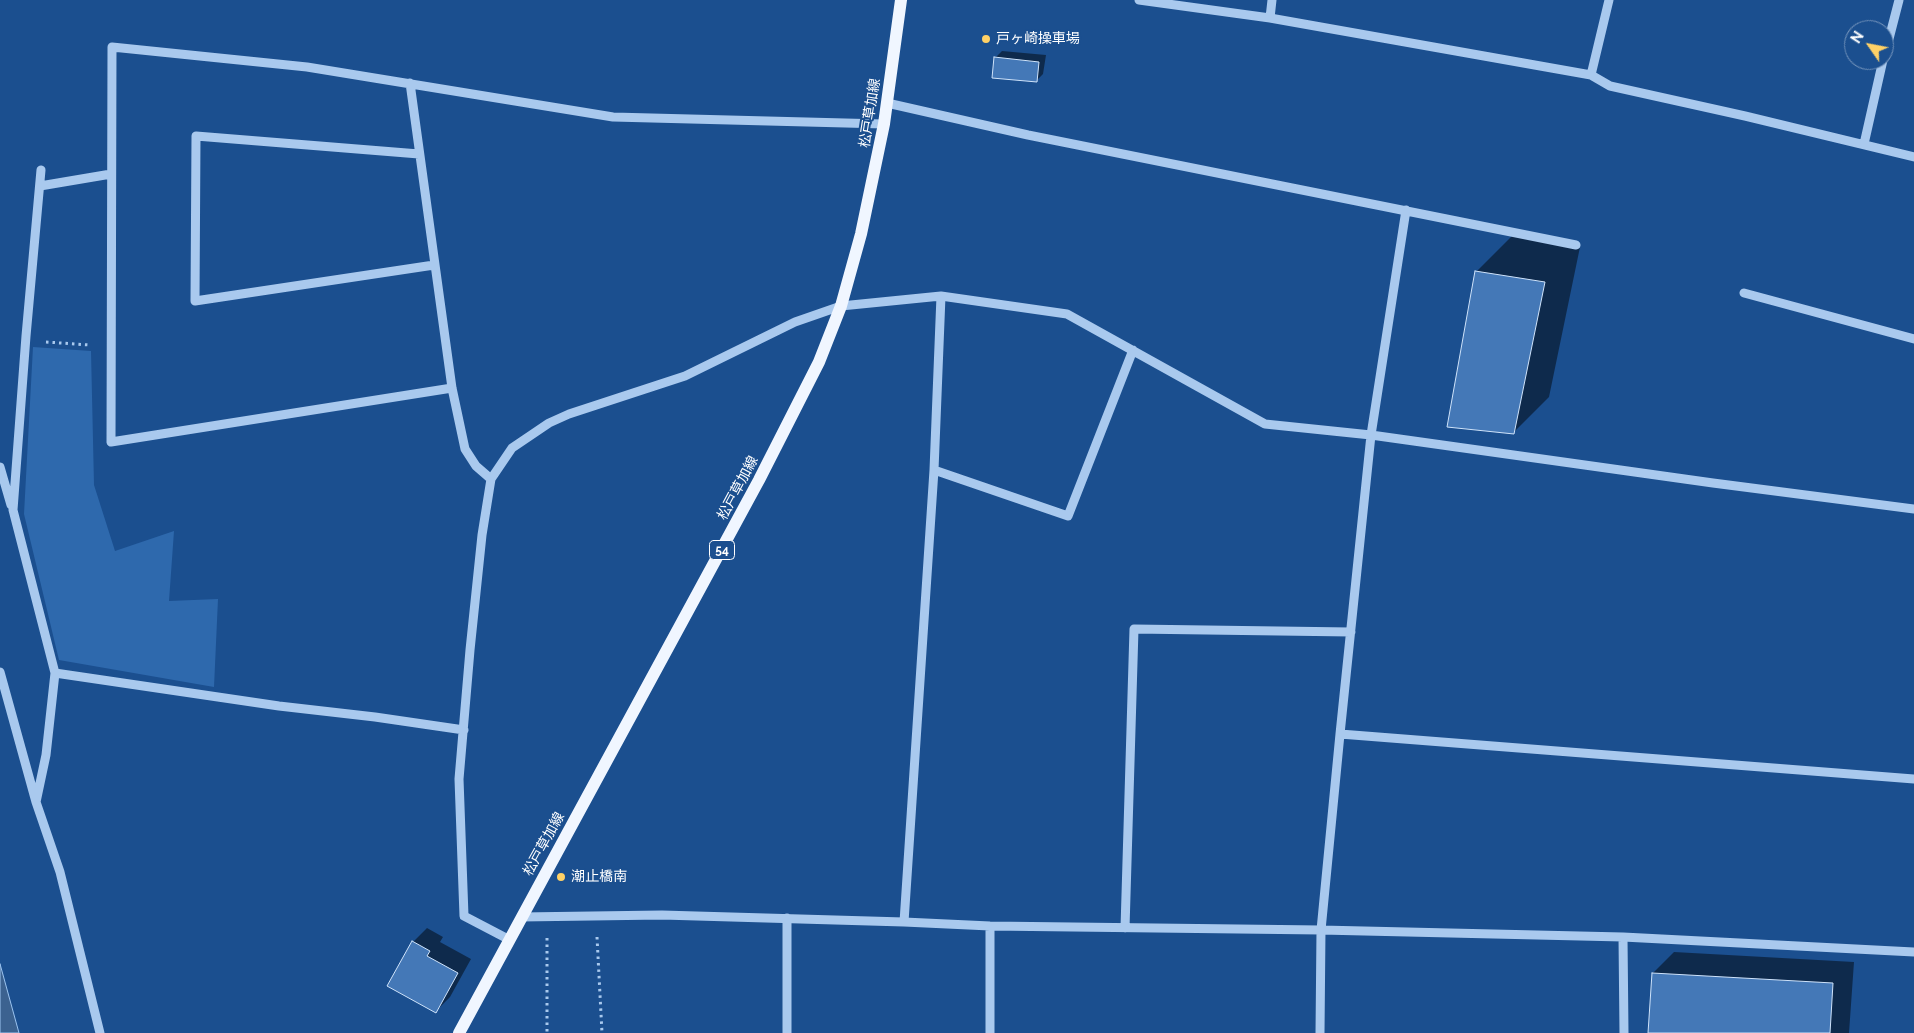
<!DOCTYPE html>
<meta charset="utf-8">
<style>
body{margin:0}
#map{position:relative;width:1914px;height:1033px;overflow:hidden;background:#1b4f8f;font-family:Raleway,sans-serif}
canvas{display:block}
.north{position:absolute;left:1844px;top:20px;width:50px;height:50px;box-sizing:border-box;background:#1b4f8f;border:1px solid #7695bc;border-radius:50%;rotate:303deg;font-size:14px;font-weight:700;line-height:20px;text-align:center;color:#fff}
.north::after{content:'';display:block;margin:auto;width:18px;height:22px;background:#ffd166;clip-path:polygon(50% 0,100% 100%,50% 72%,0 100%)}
</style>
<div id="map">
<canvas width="1914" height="1033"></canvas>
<div class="north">N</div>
</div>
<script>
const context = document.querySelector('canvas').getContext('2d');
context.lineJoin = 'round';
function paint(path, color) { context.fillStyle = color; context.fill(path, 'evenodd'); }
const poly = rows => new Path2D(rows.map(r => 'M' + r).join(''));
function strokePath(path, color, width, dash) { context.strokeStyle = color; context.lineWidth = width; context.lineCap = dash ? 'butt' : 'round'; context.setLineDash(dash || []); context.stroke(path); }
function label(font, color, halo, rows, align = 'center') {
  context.font = font + ' Raleway,"Noto Sans JP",sans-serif'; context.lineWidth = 4; context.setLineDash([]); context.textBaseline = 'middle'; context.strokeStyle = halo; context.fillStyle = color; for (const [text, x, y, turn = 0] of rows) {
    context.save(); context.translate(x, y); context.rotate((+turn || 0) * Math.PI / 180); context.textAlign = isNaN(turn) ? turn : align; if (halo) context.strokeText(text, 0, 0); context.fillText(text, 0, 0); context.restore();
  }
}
paint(poly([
 [33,347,91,351,94,485,115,551,174,531,169,601,218,599,214,687,59,660,24,514]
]), '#2e69ad');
const water = poly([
 [0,964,19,1033,0,1033,0,964]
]);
paint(water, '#3c6290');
strokePath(water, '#9cc4f0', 1);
paint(poly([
 [1002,51,1046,55,1043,74,1037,80,995,58],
 [1512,236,1580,247,1549,397,1513,433,1476,272],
 [427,928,443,937,440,942,471,959,450,997,436,1011,413,942],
 [1674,952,1854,962,1849,1033,1650,1033,1653,973]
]), '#0007');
const building = poly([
 [994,57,1039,62,1037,82,992,78,994,57],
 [1475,271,1545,282,1514,434,1447,427,1475,271],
 [412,941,430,951,427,956,458,973,436,1013,387,986,412,941],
 [1652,973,1833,983,1830,1033,1648,1033,1652,973]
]);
paint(building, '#4478b7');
strokePath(building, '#cfe3fa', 1);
strokePath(poly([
 [46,342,90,345],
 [597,937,602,1033],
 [547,938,547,1033]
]), '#a9c9ee', 3, [2.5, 4]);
strokePath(poly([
 [1139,0,1270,18,1591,75,1610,86,1745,116,1914,157],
 [1270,18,1272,0],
 [1884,58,1899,0],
 [1591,75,1609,0],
 [410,83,452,388,465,449,476,466,491,479],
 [887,103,1028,135,1576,245],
 [1864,144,1883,60],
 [419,154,196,136,195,301,434,265],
 [41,170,26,336,13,510,55,673],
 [40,186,111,174],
 [1744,293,1914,339],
 [452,388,111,442,112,47,307,67,613,117,884,124],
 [0,467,11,505],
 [934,470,1068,516,1133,350],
 [0,672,36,802,60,872,100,1033],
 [1340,734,1914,779],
 [36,802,46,755,55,673,279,706,375,717,464,730],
 [521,917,662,915,904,922,990,926,1321,930,1623,937,1914,952],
 [787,918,787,1033],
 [904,922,934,470,941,296],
 [990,926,990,1033],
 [1125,928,1134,629,1351,632],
 [1623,937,1624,1033],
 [508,939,464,916,459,779,470,650,482,535,491,479,512,448,549,423,569,414,685,376,795,322,841,306,941,296,1067,314,1265,424,1371,435,1713,483,1914,509],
 [1320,1033,1321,930,1340,734,1371,435,1406,210]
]), '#a9c9ee', 9);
strokePath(poly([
 [459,1033,759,480,819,362,841,306,861,234,884,124,901,0]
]), '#f0f6ff', 12);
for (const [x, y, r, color] of [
 [986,39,5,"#ffd166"],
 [561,877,5,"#ffd166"]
]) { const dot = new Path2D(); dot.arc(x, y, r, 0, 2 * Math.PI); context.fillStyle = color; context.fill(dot); strokePath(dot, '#1b4f8f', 2); }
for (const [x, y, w] of [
 [722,550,25]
]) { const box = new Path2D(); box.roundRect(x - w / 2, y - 9.5, w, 19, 4); context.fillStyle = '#1b4f8f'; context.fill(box); strokePath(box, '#fff', 1); }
label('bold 12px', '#fff', null, [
 ["54",722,550]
]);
label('14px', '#fff', '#1b4f8f', [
 ["戸ヶ崎操車場",996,39],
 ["潮止橋南",571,877]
], 'left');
label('14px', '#fff', '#1b4f8f', [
 ["松戸草加線",870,113,-81],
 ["松戸草加線",738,488,-62],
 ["松戸草加線",544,844,-61]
]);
</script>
